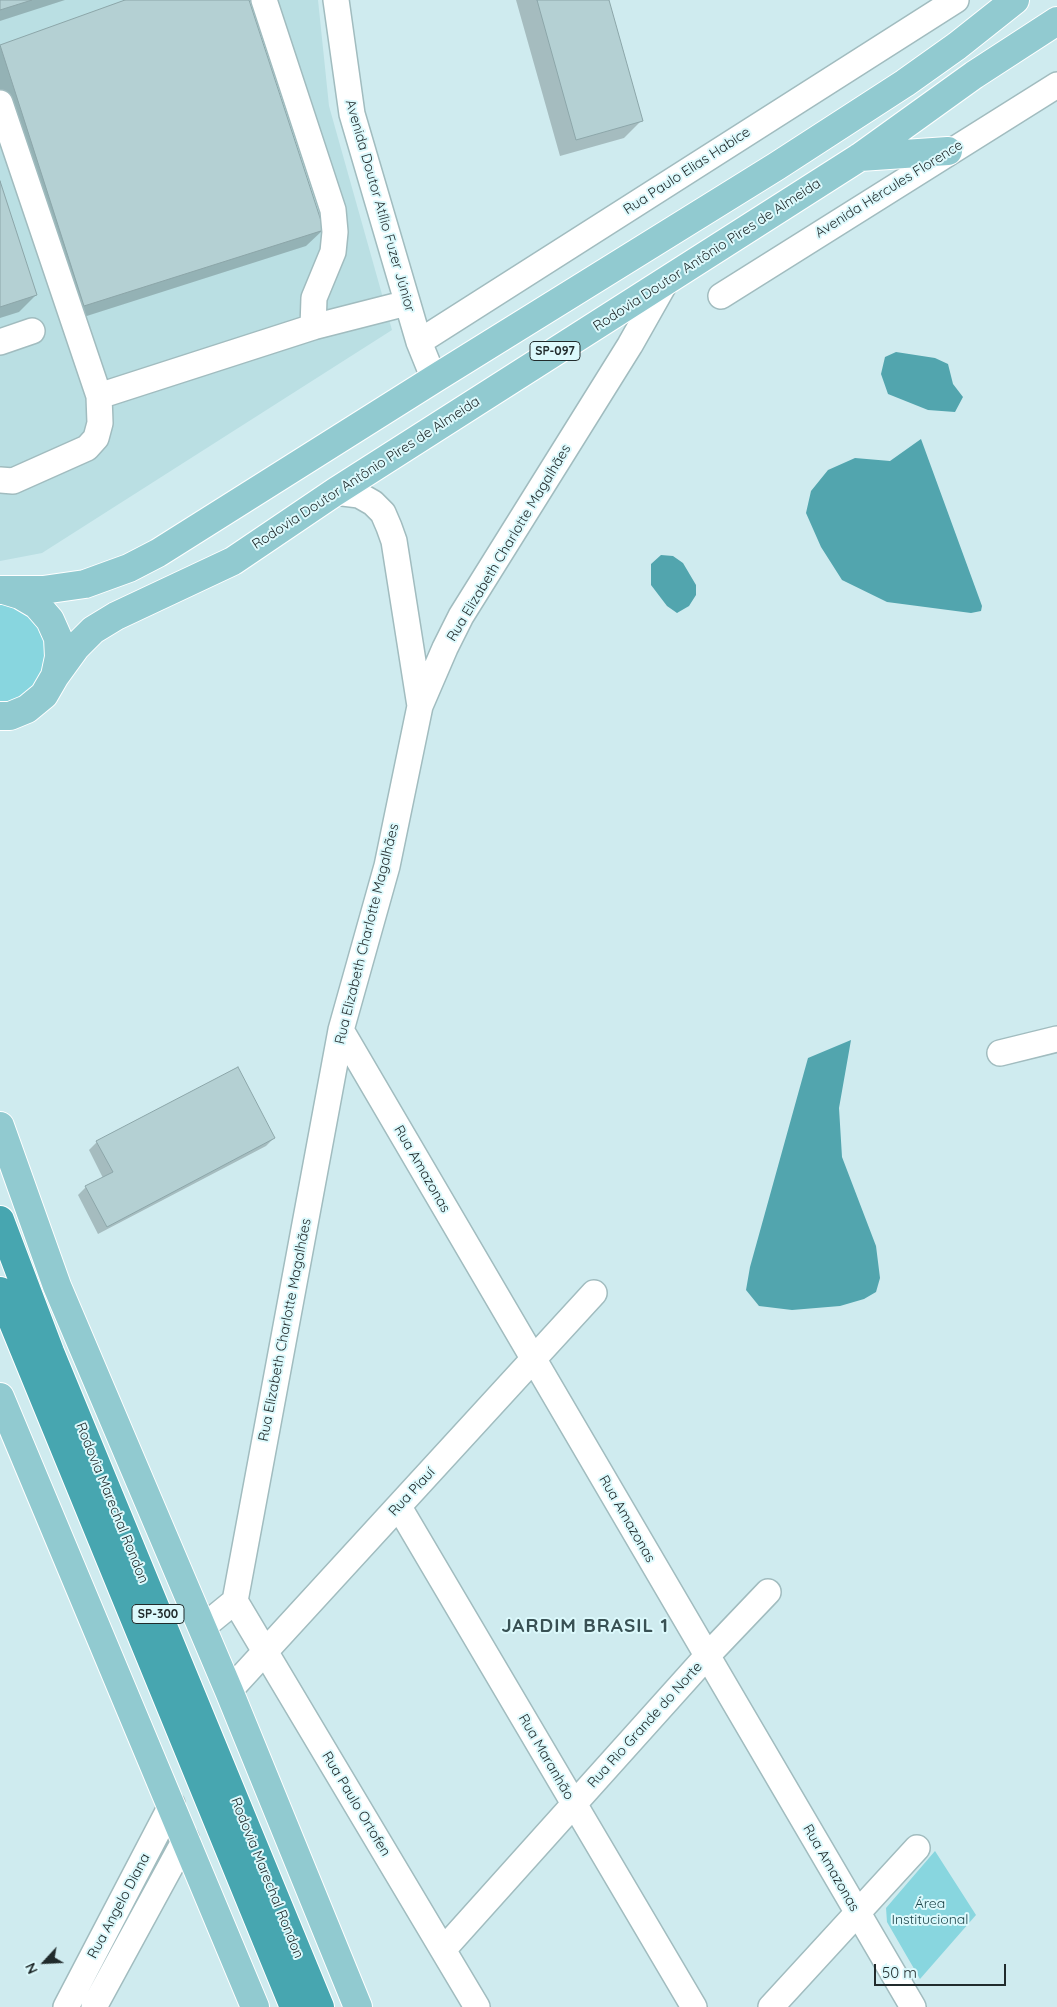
<!DOCTYPE html>
<meta charset="utf-8">
<style>
body{margin:0}
#map{position:relative;width:1057px;height:2007px;overflow:hidden;background:#cfebef;font-family:Quicksand,sans-serif}
canvas{display:block}
.north{position:absolute;left:20px;top:1937px;width:50px;height:50px;-webkit-text-stroke:4px #dcf9fc;paint-order:stroke;rotate:245deg;font-size:14px;font-weight:700;line-height:20px;text-align:center;color:#212b2c}
.north::after{content:'';display:block;margin:auto;width:18px;height:22px;background:#212b2c;clip-path:polygon(50% 0,100% 100%,50% 72%,0 100%)}
.scale{position:absolute;left:874px;top:1964px;width:132px;height:22px;box-sizing:border-box;border:2px solid #212b2c;border-top:0;padding-left:6px;font-size:15px;line-height:18px;white-space:nowrap;color:#212b2c;-webkit-text-stroke:4px #dcf9fc;paint-order:stroke}
</style>
<div id="map">
<canvas width="1057" height="2007"></canvas>
<div class="north">N</div>
<div class="scale">50 m</div>
</div>
<script>
const context = document.querySelector('canvas').getContext('2d');
context.lineJoin = 'round';
function paint(path, color) { context.fillStyle = color; context.fill(path, 'evenodd'); }
const poly = rows => new Path2D(rows.map(r => 'M' + r).join(''));
function strokePath(path, color, width, dash) { context.strokeStyle = color; context.lineWidth = width; context.lineCap = dash ? 'butt' : 'round'; context.setLineDash(dash || []); context.stroke(path); }
function label(font, color, halo, rows, align = 'center') {
  context.font = font + ' Quicksand,sans-serif'; context.lineWidth = 4; context.setLineDash([]); context.textBaseline = 'middle'; context.strokeStyle = halo; context.fillStyle = color; for (const [text, x, y, turn = 0] of rows) {
    context.save(); context.translate(x, y); context.rotate((+turn || 0) * Math.PI / 180); context.textAlign = isNaN(turn) ? turn : align; if (halo) context.strokeText(text, 0, 0); context.fillText(text, 0, 0); context.restore();
  }
}
paint(poly([
 [0,0,318,0,329,106,392,330,42,553,0,561]
]), '#badfe3');
paint(poly([
 [0,602,28,613,40,626,46,643,47,660,42,678,31,692,16,702,0,705],
 [935,1851,976,1915,920,1979,887,1922,886,1908]
]), '#88d6df');
paint(poly([
 [896,352,935,358,948,364,953,384,963,397,955,412,928,410,888,394,881,374,885,357],
 [921,439,982,606,981,611,971,613,887,602,842,580,821,547,806,513,811,491,828,470,855,458,890,461],
 [661,555,673,556,683,563,696,585,696,595,689,606,677,613,667,606,651,585,651,564],
 [851,1040,839,1108,842,1157,876,1246,880,1278,876,1292,864,1299,840,1306,792,1310,759,1306,746,1290,750,1267,808,1058]
]), '#52a5ae');
paint(poly([
 [0,0,65,0,0,21],
 [129,0,248,0,323,230,306,246,68,322,0,116,0,46],
 [516,0,608,0,641,121,624,138,560,156],
 [0,185,36,295,19,312,0,318],
 [274,1138,266,1146,98,1234,78,1195,86,1187,103,1178,89,1150,97,1142]
]), '#0003');
const building = poly([
 [0,0,32,0,0,10,0,0],
 [125,0,249,0,324,230,84,306,0,45,125,0],
 [537,0,609,0,643,121,576,140,537,0],
 [0,181,37,295,0,307,0,181],
 [238,1067,275,1138,107,1227,85,1186,113,1172,96,1141,238,1067]
]);
paint(building, '#b4d0d3');
strokePath(building, '#8ca6a9', 1);
const minor = poly([
 [264,0,333,210,335,232,333,252,314,298,313,327],
 [336,0,352,114,419,342,434,379],
 [0,103,99,396,313,327,407,303],
 [721,296,1057,85],
 [0,342,32,331],
 [419,342,956,0],
 [0,480,13,481,87,448,96,438,100,423,99,396],
 [335,492,359,495,373,503,383,513,389,527,394,541,420,706],
 [341,1030,913,2007],
 [1000,1053,1057,1039],
 [399,1507,694,2007],
 [235,1601,477,2007],
 [202,1628,235,1601,341,1030,387,866,420,706,445,648,461,616,630,345,665,283],
 [229,1691,594,1293],
 [443,1950,707,1656,768,1592],
 [66,2007,172,1804],
 [94,2007,186,1838],
 [771,2007,917,1848]
]);
const major = poly([
 [860,157,948,151],
 [1,590,43,590,85,584,129,568,158,553,434,379,777,166,905,83,957,46,1015,0],
 [55,676,76,647,93,630,116,616,233,561,335,492,860,157,974,75,1057,21],
 [0,716,10,716,27,709,44,695,55,676,59,657,58,638,50,620,37,605,20,595,7,591],
 [0,1126,57,1286,229,1691,358,2007],
 [0,1397,255,2007]
]);
const highway = poly([
 [0,1220,50,1352,320,2007],
 [0,1291,294,2007]
]);
strokePath(minor, '#a1bcbf', 28);
strokePath(major, '#fff', 30);
strokePath(highway, '#fff', 30);
strokePath(minor, '#fff', 25);
strokePath(major, '#91cad0', 28);
strokePath(highway, '#47a6b0', 28);
for (const [x, y, w] of [
 [555,351,50],
 [158,1614,52]
]) { const box = new Path2D(); box.roundRect(x - w / 2, y - 9.5, w, 19, 4); context.fillStyle = '#dcf9fc'; context.fill(box); strokePath(box, '#212b2c', 1); }
label('bold 12px', '#212b2c', null, [
 ["SP-097",555,351],
 ["SP-300",158,1614]
]);
label('14px', '#212b2c', '#dcf9fc', [
 ["Rua Paulo Elias Habice",687,171,-33],
 ["Avenida Hércules Florence",889,189,-32],
 ["Avenida Doutor Atílio Fuzer Júnior",380,206,74],
 ["Rodovia Doutor Antônio Pires de Almeida",707,255,-33],
 ["Rodovia Doutor Antônio Pires de Almeida",366,473,-33],
 ["Rua Elizabeth Charlotte Magalhães",509,543,-59],
 ["Rua Elizabeth Charlotte Magalhães",367,934,-76],
 ["Rua Amazonas",422,1169,60],
 ["Rua Elizabeth Charlotte Magalhães",285,1330,-79],
 ["Rua Piauí",412,1492,-47],
 ["Rodovia Marechal Rondon",112,1503,68],
 ["Rua Amazonas",627,1519,60],
 ["Rua Rio Grande do Norte",645,1725,-48],
 ["Rua Maranhão",546,1757,60],
 ["Rua Paulo Ortofen",356,1804,59],
 ["Rua Amazonas",831,1868,60],
 ["Rodovia Marechal Rondon",267,1878,68],
 ["Rua Angelo Diana",119,1906,-62]
]);
label('14px', '#1d4449', '#dcf9fc', [
 ["Área",930,1904],
 ["Institucional",930,1920]
]);
context.letterSpacing = '1px';
label('bold 19px', '#395154', '#dcf9fc', [
 ["JARDIM BRASIL 1",585,1626]
]);
context.letterSpacing = '0px';
</script>
